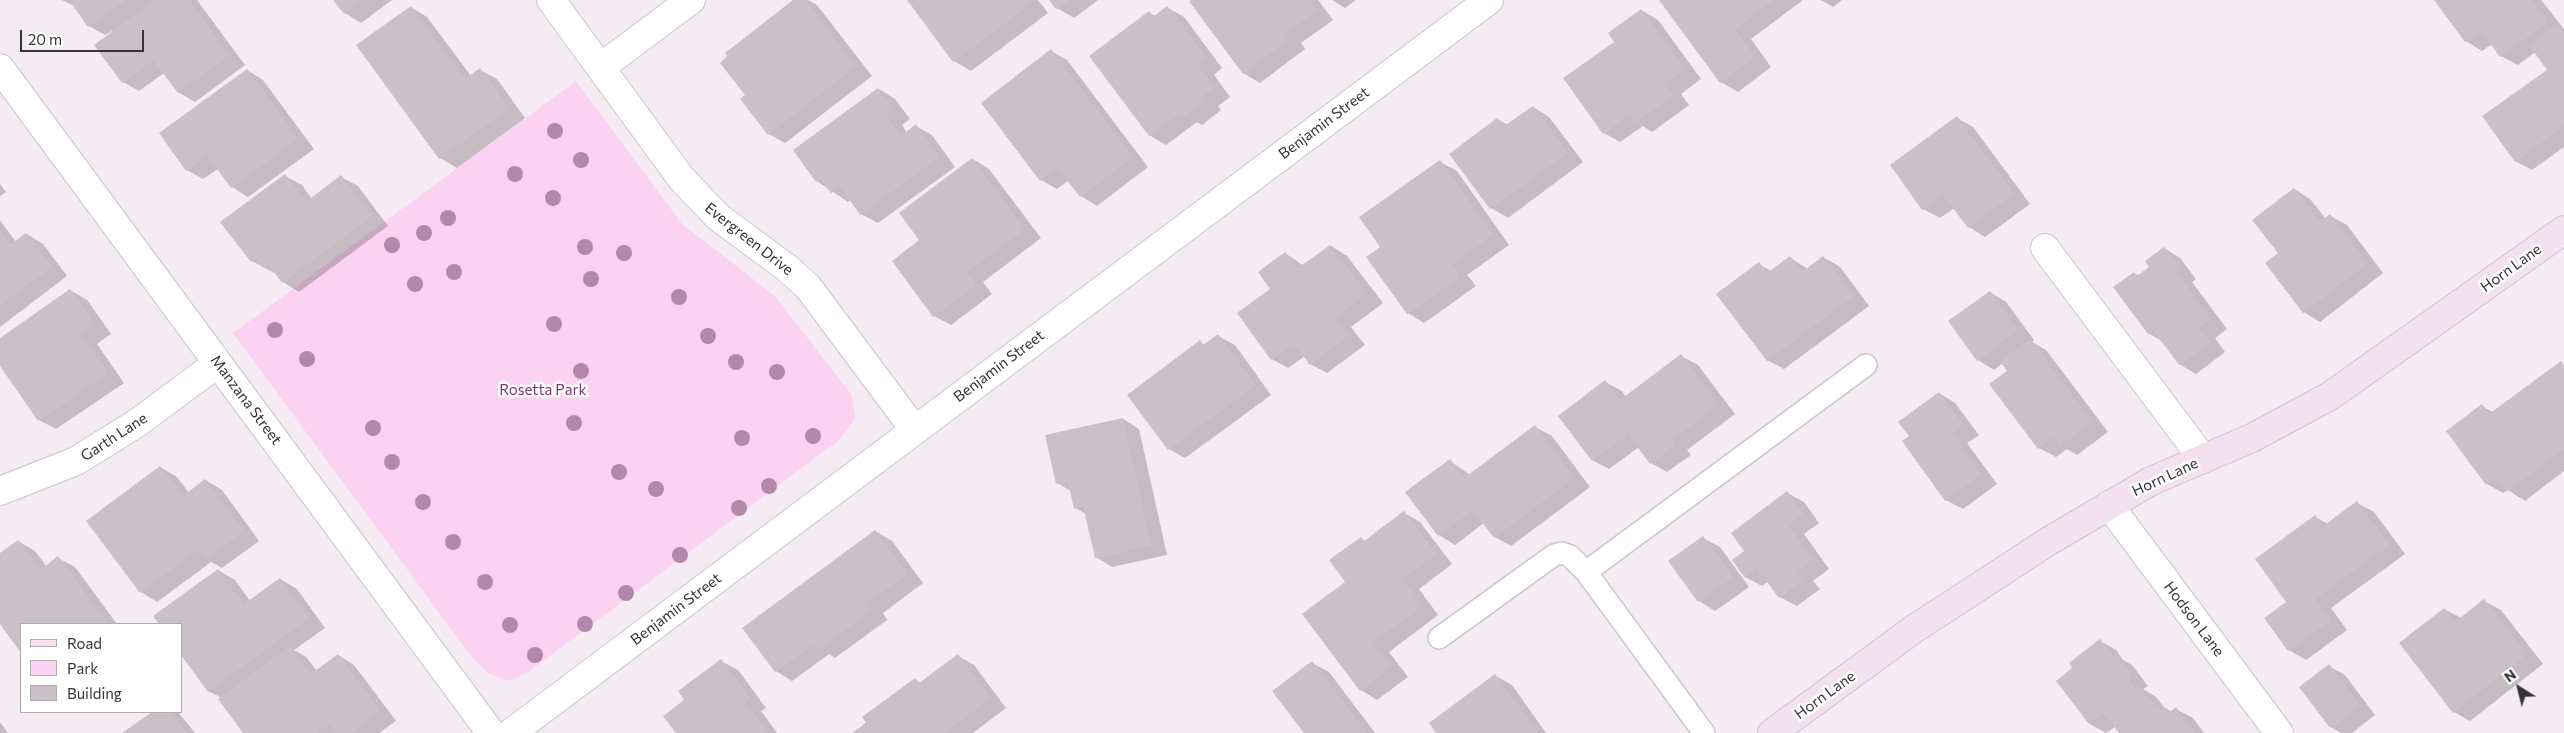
<!DOCTYPE html>
<style>
body{margin:0}
#map{position:relative;width:2564px;height:733px;overflow:hidden;background:#f5ebf2;font-family:Commissioner,sans-serif}
canvas{display:block}
.legend{position:absolute;left:20px;top:623px;width:162px;height:90px;box-sizing:border-box;background:#fff;border:1px solid #afaeaf;margin:0;padding:6px 9px;list-style:none;font-size:15px;color:#373436}
.legend li{display:flex;align-items:center;gap:10px;height:25px}
.legend b{width:25px;border:1px solid #afaeaf}
.north{position:absolute;left:2494px;top:663px;width:50px;height:50px;-webkit-text-stroke:4px #fff;paint-order:stroke;rotate:324deg;font-size:14px;font-weight:700;line-height:20px;text-align:center;color:#373436}
.north::after{content:'';display:block;margin:auto;width:18px;height:22px;background:#373436;clip-path:polygon(50% 0,100% 100%,50% 72%,0 100%)}
.scale{position:absolute;left:20px;top:30px;width:124px;height:22px;box-sizing:border-box;border:2px solid #373436;border-top:0;padding-left:6px;font-size:15px;line-height:18px;white-space:nowrap;color:#373436;-webkit-text-stroke:4px #fff;paint-order:stroke}
</style>
<div id="map">
<canvas width="2564" height="733"></canvas>
<ul class="legend">
<li><b style="height:6px;background:#f3e1ef"></b>Road</li>
<li><b style="height:14px;background:#fbd2f2"></b>Park</li>
<li><b style="height:14px;background:#cac1c8"></b>Building</li>
</ul>
<div class="north">N</div>
<div class="scale">20 m</div>
</div>
<script>
const context = document.querySelector('canvas').getContext('2d');
context.lineJoin = 'round';
function paint(path, color) { context.fillStyle = color; context.fill(path, 'evenodd'); }
const poly = rows => new Path2D(rows.map(r => 'M' + r).join(''));
function strokePath(path, color, width, dash) { context.strokeStyle = color; context.lineWidth = width; context.lineCap = dash ? 'butt' : 'round'; context.setLineDash(dash || []); context.stroke(path); }
function label(font, color, halo, rows, align = 'center') {
  context.font = font + ' Commissioner,sans-serif'; context.lineWidth = 5; context.setLineDash([]); context.textBaseline = 'middle'; context.strokeStyle = halo; context.fillStyle = color; for (const [text, x, y, turn = 0] of rows) {
    context.save(); context.translate(x, y); context.rotate((+turn || 0) * Math.PI / 180); context.textAlign = isNaN(turn) ? turn : align; if (halo) context.strokeText(text, 0, 0); context.fillText(text, 0, 0); context.restore();
  }
}
paint(poly([
 [576,81,682,224,775,296,851,394,855,416,853,422,838,441,528,672,512,680,504,680,487,673,471,656,233,333]
]), '#fbd2f2');
paint(poly([
 [62,0,197,0,245,65,195,102,178,92,164,73,139,91,123,82,112,31,105,35,89,26,74,4,72,5],
 [335,0,392,0,361,23,345,13],
 [795,0,808,0,817,5,872,76,785,143,769,134,747,95],
 [908,0,1038,0,1048,13,971,71,954,61],
 [1050,0,1098,0,1074,18,1057,8],
 [1193,0,1318,0,1333,20,1301,43,1305,49,1260,83,1243,73],
 [1332,0,1356,0,1345,8],
 [1660,0,1803,0,1751,39,1771,67,1738,92,1721,82],
 [1821,0,1842,0,1833,7],
 [2435,0,2541,0,2564,29,2564,147,2532,170,2515,161,2549,71,2535,52,2518,65,2501,56,2492,44,2482,51,2466,41],
 [411,7,427,17,471,76,480,70,497,79,525,118,457,168,440,158,358,46],
 [1168,8,1184,17,1222,68,1214,75,1230,97,1218,106,1221,110,1202,125,1197,122,1166,145,1149,135,1149,13,1156,16],
 [1641,10,1658,20,1701,79,1681,94,1689,105,1652,132,1643,126,1620,142,1604,133,1616,42],
 [1051,51,1067,60,1148,167,1097,206,1081,196,1069,180,1057,189,1041,180],
 [247,70,263,80,314,149,248,197,232,187,218,169,203,179,187,170],
 [879,89,895,99,910,119,902,125,907,133,916,126,932,135,955,167,878,223,861,214,851,199,848,202,817,181,795,151],
 [1533,107,1549,117,1583,162,1508,218,1491,208,1451,154,1497,119,1508,125],
 [1957,118,1973,127,2030,204,1985,237,1969,227,1954,208,1940,218,1923,209],
 [973,159,989,169,1041,238,983,282,992,294,951,325,934,316],
 [1440,162,1457,171,1509,245,1467,275,1476,286,1424,323,1408,313,1381,247],
 [285,176,302,185,312,199,341,177,358,186,388,226,299,292,283,282,276,274,252,261],
 [0,184,6,192,0,196],
 [2294,189,2310,199,2326,219,2330,216,2347,225,2383,273,2320,322,2304,312,2279,253],
 [0,220,16,242,27,234,43,244,67,276,0,327],
 [1331,246,1347,256,1383,303,1351,327,1365,345,1327,373,1310,364,1305,356,1288,368,1272,359,1272,289,1285,253,1304,266],
 [2164,248,2180,258,2196,279,2192,282,2227,329,2215,338,2225,352,2196,374,2179,364,2162,341,2148,333,2134,273,2139,276,2151,268],
 [1823,257,1840,267,1869,306,1784,369,1767,360,1759,264,1771,271,1790,258,1808,269],
 [70,290,87,300,111,334,97,344,124,383,56,429,39,420,0,364,0,339],
 [1990,292,2006,302,2034,340,2032,342,2046,350,2108,432,2077,455,2067,449,2056,457,2039,448,2009,371,2003,363,1994,370,1978,360],
 [1218,336,1235,345,1271,395,1185,458,1169,449,1200,342,1205,345],
 [1681,356,1698,365,1735,414,1687,450,1691,455,1667,472,1651,463,1639,447,1609,469,1592,460,1605,382,1622,391,1626,397],
 [2561,363,2564,365,2564,471,2525,501,2508,490,2503,493,2487,484,2482,406,2494,413],
 [1939,393,1955,403,1979,435,1967,443,1997,484,1963,509,1946,500,1910,437],
 [1123,419,1139,429,1167,555,1112,567,1096,557,1086,514,1075,508,1071,491,1057,483],
 [1535,427,1552,436,1590,487,1511,546,1495,537,1484,523,1455,545,1439,535,1450,461,1470,475],
 [160,467,177,477,189,493,205,480,222,490,259,541,222,568,211,562,157,602,141,592],
 [1787,493,1804,502,1819,523,1804,534,1829,569,1813,581,1820,589,1797,606,1780,597,1769,581,1762,586,1745,577,1745,551],
 [2357,503,2374,512,2405,554,2331,608,2347,630,2306,660,2289,650,2265,618,2288,602,2315,517,2328,524],
 [1404,513,1420,522,1452,564,1419,589,1438,615,1389,652,1408,677,1377,700,1361,690,1347,582,1361,539,1366,541],
 [875,531,892,541,923,583,883,613,887,620,835,658,829,654,792,681,776,671],
 [1703,538,1720,547,1749,587,1715,611,1699,601],
 [18,541,35,551,47,567,58,558,75,567,117,624,21,624,21,651,0,622,0,555],
 [218,570,235,580,250,601,280,579,297,589,325,628,294,650,306,657,317,671,338,655,354,665,396,721,379,733,245,733,222,698,208,691,181,624,160,624,155,617],
 [2484,601,2501,610,2543,664,2470,721,2454,712,2444,609,2461,618],
 [2100,641,2116,650,2123,660,2132,665,2148,686,2143,689,2156,697,2164,707,2172,712,2176,709,2193,718,2204,733,2121,733,2116,726,2106,733,2090,724,2058,681,2074,668],
 [958,656,974,665,1006,708,973,733,854,733,915,679,921,683],
 [721,661,738,670,766,708,761,711,777,733,677,733,686,700],
 [1312,663,1329,672,1375,733,1305,733],
 [2329,666,2345,675,2375,715,2352,733,2341,733,2331,727],
 [1496,676,1512,685,1546,733,1438,733],
 [154,712,178,712,195,733,125,733],
 [0,722,8,733,0,733]
]), '#0003');
paint(poly([
 [77,0,126,0,88,27,72,4],
 [155,0,189,0,229,55,178,93,153,60,122,83,94,45],
 [333,0,363,0,344,14],
 [793,0,805,0,856,66,768,135,740,99,745,95,720,63,727,56,725,53],
 [907,0,1029,0,1032,3,953,62],
 [1049,0,1069,0,1056,9],
 [1191,0,1310,0,1318,10,1285,34,1289,39,1243,74,1189,1],
 [1659,0,1774,0,1735,29,1755,57,1720,83],
 [2434,0,2532,0,2548,22,2500,57,2481,31,2465,42],
 [411,6,465,79,480,68,509,108,439,159,356,45],
 [1167,6,1207,58,1198,65,1214,87,1202,96,1205,100,1185,116,1182,112,1149,136,1089,56,1149,11,1153,17],
 [1641,9,1685,69,1665,84,1673,95,1635,123,1629,115,1603,134,1563,78,1614,42,1608,33],
 [2558,24,2564,33,2564,126,2515,162,2482,116,2547,70,2529,45],
 [1051,49,1133,157,1080,197,1057,167,1040,181,981,103],
 [247,69,298,139,231,188,207,155,186,171,159,133],
 [878,88,894,109,886,115,901,136,916,124,939,157,860,215,840,186,831,193,820,179,816,182,793,150],
 [1533,106,1568,153,1490,209,1449,154,1497,118,1504,126],
 [1957,116,2014,194,1968,228,1943,195,1922,210,1890,165],
 [972,158,1025,229,967,272,976,285,933,317,892,261,919,240,899,213],
 [1440,160,1493,235,1452,265,1460,277,1407,314,1366,257,1380,247,1359,217],
 [285,174,306,202,341,175,372,216,282,283,268,264,263,268,256,258,251,262,220,222],
 [2294,188,2320,222,2330,214,2368,263,2303,313,2265,263,2278,253,2252,220],
 [0,231,10,245,26,233,52,267,0,305],
 [1330,245,1367,293,1336,317,1349,335,1310,365,1293,343,1271,360,1237,313,1270,289,1258,272,1285,252,1298,268],
 [2164,247,2181,269,2176,272,2211,319,2199,328,2210,342,2179,365,2153,330,2148,334,2113,287,2134,272,2137,276,2149,267,2145,261],
 [1790,256,1802,272,1823,256,1854,296,1767,361,1716,294,1759,262,1767,273],
 [70,289,95,324,81,334,108,373,38,421,0,366,0,338],
 [1990,291,2018,330,1977,361,1948,321],
 [1218,334,1256,385,1168,450,1127,395,1200,340,1203,345],
 [2030,339,2093,422,2060,446,2053,437,2038,449,1989,384,2007,371,2000,361],
 [1681,354,1719,405,1672,440,1675,445,1650,464,1628,434,1592,461,1558,416,1605,380,1620,400],
 [2561,361,2564,366,2564,449,2507,492,2496,477,2486,485,2446,431,2482,404,2489,414],
 [1939,392,1963,425,1952,433,1981,474,1945,501,1902,441,1909,436,1898,422],
 [1123,418,1151,545,1095,558,1083,506,1074,509,1068,482,1056,484,1045,435],
 [1535,425,1574,478,1494,538,1473,510,1438,536,1405,492,1450,459,1464,478],
 [160,466,183,496,205,479,244,531,205,560,197,550,140,593,86,521],
 [1787,491,1803,514,1788,525,1813,559,1797,571,1804,579,1779,598,1757,568,1745,578,1732,560,1744,551,1731,533],
 [2357,501,2389,545,2315,599,2331,620,2288,651,2264,618,2286,602,2255,559,2315,515,2323,526],
 [1404,511,1436,554,1403,579,1423,606,1373,642,1392,667,1360,691,1302,614,1345,582,1329,560,1361,537,1364,541],
 [875,530,907,574,867,604,872,610,818,650,814,644,775,672,742,628],
 [1703,536,1733,577,1698,602,1668,561],
 [18,540,41,570,58,556,108,624,21,624,21,653,0,624,0,553],
 [218,569,244,604,280,578,309,618,208,692,181,655,181,624,159,624,153,616],
 [2484,599,2527,654,2453,713,2399,643,2444,608,2455,622],
 [2100,639,2113,656,2116,654,2132,676,2128,679,2135,689,2139,685,2156,707,2161,704,2168,713,2176,707,2195,733,2119,733,2104,713,2089,724,2056,681,2072,668,2069,663],
 [290,646,311,674,338,654,380,711,350,733,336,733,329,724,317,733,243,733,218,699],
 [958,654,991,698,944,733,852,733,866,723,862,717,915,678,919,683],
 [721,659,750,698,745,702,768,733,676,733,663,716,684,700,678,691],
 [1312,661,1367,733,1304,733,1272,691],
 [2329,664,2360,706,2330,728,2299,687],
 [1495,674,1538,733,1436,733,1429,723],
 [152,712,171,712,187,733,122,733]
]), '#cac1c8');
const lane = poly([
 [1586,572,1866,365],
 [1439,638,1554,555,1561,553,1570,556,1586,572,1704,733]
]);
const street = poly([
 [551,0,681,178,718,217,787,268,808,287,914,429],
 [601,67,691,0],
 [0,68,491,733],
 [2045,248,2203,459],
 [0,491,76,461,137,423,218,363],
 [2109,505,2279,733],
 [511,733,1489,0]
]);
const secondary = poly([
 [1772,733,1914,629,2049,541,2151,481,2252,438,2330,396,2564,230]
]);
strokePath(lane, '#cdc4cb', 24);
strokePath(street, '#cdc4cb', 30);
strokePath(secondary, '#cdc4cb', 30);
strokePath(lane, '#fff', 21);
strokePath(street, '#fff', 28);
strokePath(secondary, '#f3e1ef', 28);
context.fillStyle = '#b289ab';
for (const [x, y] of [
 [555,131],
 [581,160],
 [515,174],
 [553,198],
 [448,218],
 [424,233],
 [392,245],
 [585,247],
 [624,253],
 [454,272],
 [591,279],
 [415,284],
 [679,297],
 [554,324],
 [275,330],
 [708,336],
 [307,359],
 [736,362],
 [581,371],
 [777,372],
 [574,423],
 [373,428],
 [813,436],
 [742,438],
 [392,462],
 [619,472],
 [769,486],
 [656,489],
 [423,502],
 [739,508],
 [453,542],
 [680,555],
 [485,582],
 [626,593],
 [585,624],
 [510,625],
 [535,655]
]) { context.beginPath(); context.arc(x, y, 8, 0, 2 * Math.PI); context.fill(); }
label('15px', '#373436', '#fff', [
 ["Benjamin Street",1324,123,-37],
 ["Evergreen Drive",749,239,38],
 ["Horn Lane",2511,268,-36],
 ["Benjamin Street",999,366,-37],
 ["Manzana Street",246,400,53],
 ["Garth Lane",114,437,-33],
 ["Horn Lane",2165,477,-25],
 ["Benjamin Street",676,609,-37],
 ["Hodson Lane",2194,619,53],
 ["Horn Lane",1825,695,-36]
]);
label('15px', '#7c3971', '#fff', [
 ["Rosetta Park",543,390]
]);
</script>
